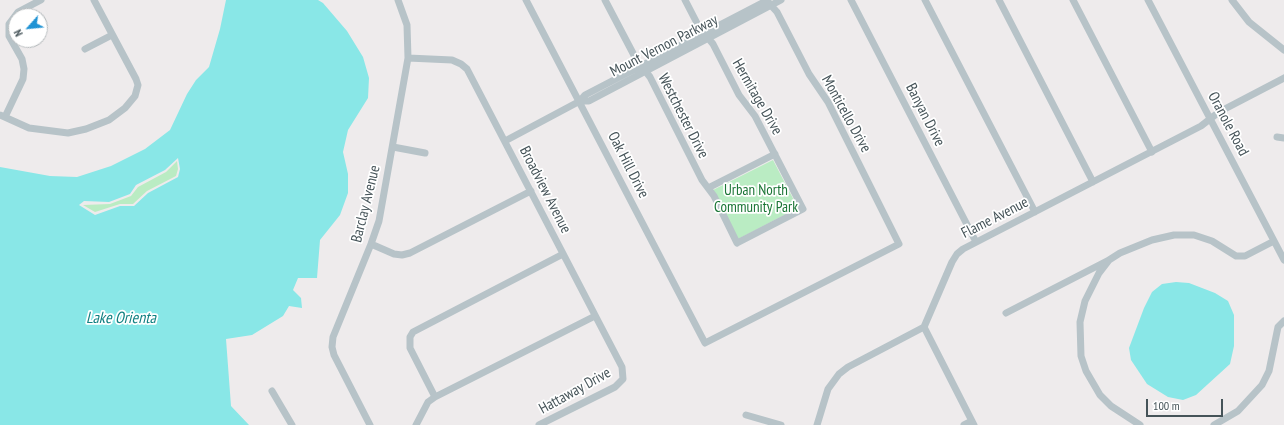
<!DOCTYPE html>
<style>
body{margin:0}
#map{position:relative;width:1284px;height:425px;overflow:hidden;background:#eeebec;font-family:"PT Sans Narrow",sans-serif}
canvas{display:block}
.north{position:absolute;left:8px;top:8px;width:40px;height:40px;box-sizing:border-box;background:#fff;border:1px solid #b5babc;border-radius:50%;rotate:243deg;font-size:11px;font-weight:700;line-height:16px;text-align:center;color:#455358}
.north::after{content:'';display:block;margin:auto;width:14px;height:18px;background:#2093d4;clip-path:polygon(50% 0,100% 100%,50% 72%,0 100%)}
.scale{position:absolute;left:1146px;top:399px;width:77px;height:18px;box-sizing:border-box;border:2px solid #455358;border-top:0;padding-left:5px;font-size:12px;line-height:14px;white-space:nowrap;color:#455358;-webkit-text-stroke:3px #fff;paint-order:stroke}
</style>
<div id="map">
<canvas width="1284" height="425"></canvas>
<div class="north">N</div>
<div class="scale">100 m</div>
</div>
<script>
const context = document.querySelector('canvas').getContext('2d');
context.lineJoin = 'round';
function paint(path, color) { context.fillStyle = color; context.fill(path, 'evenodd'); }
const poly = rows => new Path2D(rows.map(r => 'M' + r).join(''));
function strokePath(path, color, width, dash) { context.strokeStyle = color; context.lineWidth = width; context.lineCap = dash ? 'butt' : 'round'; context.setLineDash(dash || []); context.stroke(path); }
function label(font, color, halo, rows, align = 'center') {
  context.font = font + ' "PT Sans Narrow",sans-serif'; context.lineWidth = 3.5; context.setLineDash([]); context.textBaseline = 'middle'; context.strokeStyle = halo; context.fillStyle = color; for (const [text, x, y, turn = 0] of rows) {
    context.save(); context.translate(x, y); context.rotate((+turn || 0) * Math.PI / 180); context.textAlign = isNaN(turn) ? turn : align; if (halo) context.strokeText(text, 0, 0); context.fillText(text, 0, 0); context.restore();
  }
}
paint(poly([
 [773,160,798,208,738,239,713,190],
 [177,161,178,169,176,176,147,191,133,204,120,204,95,212,83,205,110,204,131,196,138,187,166,172]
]), '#baecc3');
paint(poly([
 [226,0,318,0,323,3,347,31,363,57,369,78,368,98,348,130,343,152,348,174,348,193,340,215,320,240,317,278,298,278,293,290,301,298,302,308,289,306,283,316,252,335,226,339,231,406,249,425,0,425,0,167,50,176,77,177,111,166,145,149,170,130,187,94,196,80,209,67,220,29],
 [178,158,180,169,178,177,148,193,134,206,120,206,95,215,79,205,84,201,109,202,130,194,136,185,165,170],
 [1176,282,1189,283,1215,293,1228,301,1234,315,1234,346,1230,364,1196,395,1183,400,1168,397,1147,384,1131,360,1129,348,1144,308,1152,292,1162,284]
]), '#89e7e7');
strokePath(poly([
 [526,0,705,343,899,244,828,102,809,74,777,12,766,0],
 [605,0,636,59,650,77,702,180,714,196,737,243,803,209,755,116,739,95,713,44,699,27,685,0],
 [851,0,976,242],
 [925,0,1035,212],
 [999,0,1093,182],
 [1073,0,1152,152],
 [1148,0,1284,260],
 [1232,0,1249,22,1284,50],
 [85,49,112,35],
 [408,58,452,60,461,64,467,69,622,367,623,379,615,387,539,425],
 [580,101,585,95,768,0],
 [0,115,29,128,68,133,86,129,109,120,125,108,135,96,138,85,136,79,94,0],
 [5,117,23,79,24,69,22,59,9,36,9,24,18,12,41,0],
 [1277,137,1284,138],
 [505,141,580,101,589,101,781,0],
 [393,147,425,153],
 [708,188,775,154],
 [371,244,394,254,402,255,410,253,531,191],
 [1006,313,1107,261],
 [924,327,974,425],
 [272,391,292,425],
 [435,397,410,348,410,337,413,332,563,254],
 [746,415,781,425],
 [370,425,334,355,332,347,333,337,371,244,379,221,408,58,407,25,398,0],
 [416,425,428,402,435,397,595,316],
 [817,425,828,389,839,374,848,367,924,327,952,262,957,254,963,249,1201,126,1219,112,1284,78],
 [964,425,972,421],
 [1140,425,1111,406,1100,395,1086,371,1081,356,1080,322,1085,301,1099,273,1109,260,1120,253,1152,240,1174,235,1194,235,1212,241,1236,256,1245,256,1274,241],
 [1214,425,1238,411,1262,385,1269,371,1278,327,1284,321]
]), '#b7c3c8', 7);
label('15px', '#455358', '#fff', [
 ["Mount Vernon Parkway",664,46,-27],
 ["Hermitage Drive",757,97,60],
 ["Monticello Drive",846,114,61],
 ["Banyan Drive",925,115,63],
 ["Westchester Drive",683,116,63],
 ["Oranole Road",1228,124,62],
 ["Oak Hill Drive",628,165,63],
 ["Broadview Avenue",545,190,63],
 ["Barclay Avenue",366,204,-76],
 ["Flame Avenue",995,218,-27],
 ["Hattaway Drive",575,391,-29]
]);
label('15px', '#1a7535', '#fff', [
 ["Urban North",756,191],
 ["Community Park",756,208]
]);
label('italic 16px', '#128182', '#fff', [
 ["Lake Orienta",121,318]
]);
</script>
